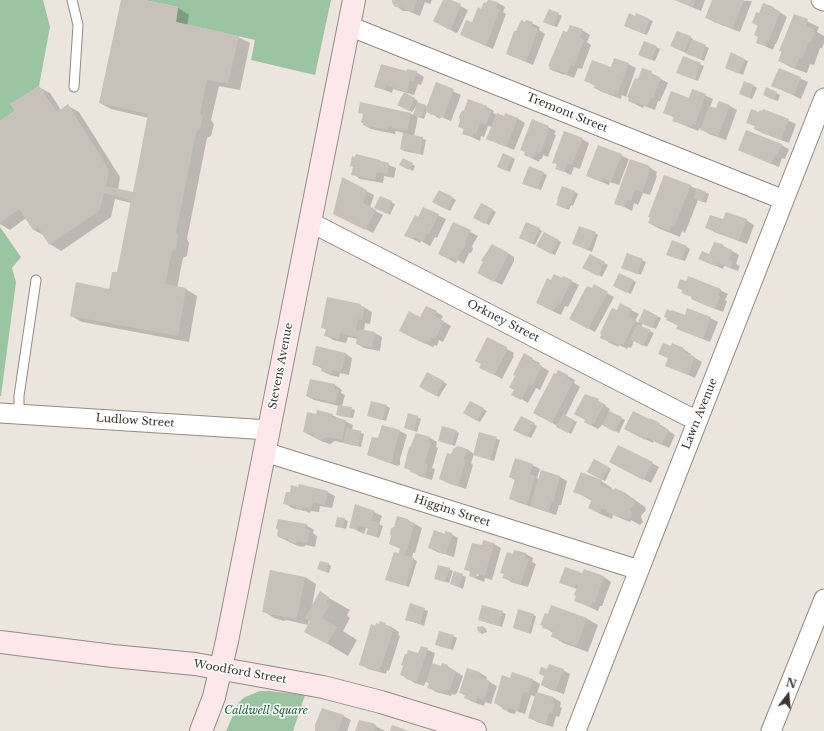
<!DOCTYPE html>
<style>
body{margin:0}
#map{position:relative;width:824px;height:731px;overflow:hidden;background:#ece5dd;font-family:"Libre Baskerville",serif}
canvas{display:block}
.north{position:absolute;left:768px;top:675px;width:40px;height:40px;-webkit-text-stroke:3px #fff;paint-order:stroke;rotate:16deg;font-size:11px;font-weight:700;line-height:16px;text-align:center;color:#383532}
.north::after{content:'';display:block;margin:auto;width:14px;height:18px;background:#383532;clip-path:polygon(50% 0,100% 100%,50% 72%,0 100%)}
</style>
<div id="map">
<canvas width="824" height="731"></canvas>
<div class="north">N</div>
</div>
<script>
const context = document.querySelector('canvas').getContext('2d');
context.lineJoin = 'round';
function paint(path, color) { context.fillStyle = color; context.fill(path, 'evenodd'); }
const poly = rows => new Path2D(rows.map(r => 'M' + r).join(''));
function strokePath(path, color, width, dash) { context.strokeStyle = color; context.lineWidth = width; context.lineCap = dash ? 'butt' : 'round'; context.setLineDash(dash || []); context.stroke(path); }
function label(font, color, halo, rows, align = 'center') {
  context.font = font + ' "Libre Baskerville",serif'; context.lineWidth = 3; context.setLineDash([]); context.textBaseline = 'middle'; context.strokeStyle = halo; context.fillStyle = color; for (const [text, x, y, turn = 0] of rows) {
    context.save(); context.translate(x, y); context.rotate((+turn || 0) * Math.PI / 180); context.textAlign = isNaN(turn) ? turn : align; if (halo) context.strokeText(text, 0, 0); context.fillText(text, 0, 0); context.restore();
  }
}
paint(poly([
 [0,0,43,0,50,27,39,86,11,104,15,111,0,121],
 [144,0,331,0,315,75,251,60,255,40,176,22,178,7],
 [0,227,21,257,12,268,16,282,1,396,0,396],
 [260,691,269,691,305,695,293,731,226,731,239,702,245,697]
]), '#9bc5a1');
paint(poly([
 [122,0,139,0,178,8,189,15,187,26,238,37,250,43,240,90,219,86,211,120,214,124,211,136,207,138,187,239,189,243,187,256,183,258,177,288,186,289,197,296,189,342,82,322,71,316,110,290,118,273,131,203,115,199,111,217,61,251,50,244,45,236,34,230,26,218,10,230,0,224,0,122,16,111,39,87,50,93,61,110,68,106,79,112,120,177,118,190,134,193,149,118,111,109,100,103],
 [393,0,432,0,430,4,425,2,420,16,408,11,403,11,396,6],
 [444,0,449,0,468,10,458,32,456,33,435,21],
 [489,0,498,3,505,7,503,12,506,14,493,49,461,35,487,5],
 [675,0,705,0,701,11],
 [713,0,752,1,740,32,714,22,707,18],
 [774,8,787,17,776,44,775,44,773,50,758,43,759,38,758,26,753,23,760,14],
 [558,14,562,16,557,27,548,24],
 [794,15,819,27,817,32,824,36,824,43,822,48,820,48,814,65,810,64,807,73,790,67,779,60],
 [636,17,650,20,653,21,647,35,629,28],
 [527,21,540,27,539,30,545,34,533,65,507,54],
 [582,30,590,35,587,42,591,45,582,69,578,68,574,78,564,74,564,75,550,69,568,34],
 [690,37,693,39,693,41,709,48,704,61,675,48],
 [656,47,660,49,655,61,643,57],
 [732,54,748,61,743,75,730,69],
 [683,57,704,66,698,81,681,74],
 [628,64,636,68,626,97,622,95,621,99,602,92,595,88,595,86,585,80,612,68],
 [643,69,659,77,659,78,668,83,660,101,658,101,655,110,644,106,643,108,629,101],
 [779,69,808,82,801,99,773,86],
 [416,72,424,77,421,85,418,84,414,95,393,89,392,93,375,86,407,73],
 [437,84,461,95,451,121,441,117,440,119,427,111,424,119,418,117,414,136,426,140,423,155,404,151,401,149,404,133,396,131,395,134,371,129,364,125,364,115,359,112,411,114,413,115,417,106,416,106,412,112,398,104,404,93,418,101,417,103,428,107],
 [754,86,757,88,752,99,743,95],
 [767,89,780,95,778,101,768,97],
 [693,90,713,99,710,107,717,109,730,106,737,110,726,140,709,134,700,128,698,131,681,124,674,120,675,118,664,112,689,99],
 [469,100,487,107,494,111,493,113,497,115,517,118,525,123,514,150,488,139,492,127,488,126,484,137,481,136,480,141,463,133,464,129,459,126],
 [764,110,796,124,789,143,762,133,755,129,756,127,747,122,763,112],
 [548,127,556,131,554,134,556,135,548,157,543,155,542,159,540,159,539,162,525,155],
 [582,139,589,143,580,169,574,167,571,175,557,168,558,165,554,162],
 [781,145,789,149,785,159,782,158,779,167,739,150],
 [599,146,629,159,619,185,610,182,609,185,587,176],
 [511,157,515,159,510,172,502,168],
 [403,159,415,166,413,171,401,164],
 [380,161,396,168,394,178,384,176,383,183,360,179,353,174,354,167],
 [649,167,657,172,656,175,657,176,650,195,643,193,638,205,634,203,632,211,616,203],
 [543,173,547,175,541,190,527,185],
 [342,179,374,195,370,208,383,215,373,233,342,217],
 [690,186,709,194,706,203,698,200,685,233,682,231,680,237,660,229,649,223],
 [439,191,456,200,450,211,434,202],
 [575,192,578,194,573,206,571,205,569,210,560,206,559,199],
 [380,197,395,204,390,215,379,209],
 [482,204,496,212,489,225,475,218],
 [423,208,446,219,437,238,435,237,430,246,421,241,420,243,406,235,418,218],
 [746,220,754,225,747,244,714,232,707,227,723,221],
 [453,223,478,236,472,246,473,249,471,253,469,253,464,264,458,260,456,263,439,254],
 [539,229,542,231,535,245,523,239],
 [544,233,561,242,555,255,537,246],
 [595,233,598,235,592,252,576,245],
 [722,245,739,255,736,264,740,266,738,271,724,266,723,269,700,259,710,255],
 [687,247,690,249,685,261,671,256],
 [506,252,514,257,514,261,502,285,486,277],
 [628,254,646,262,641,275,626,269],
 [590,255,608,265,602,277,584,267],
 [620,274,636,282,631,294,614,286],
 [562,279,571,281,579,285,568,307,565,306,561,315,544,307,551,281],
 [594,286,614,297,595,332,570,319],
 [678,287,720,290,728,294,725,300,727,301,723,312,700,303,693,299,697,298,689,295,689,296,683,293,683,291],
 [360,305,372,312,370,324,365,323,364,331,375,333,382,337,380,351,364,348,357,344,358,339,348,337,346,343,333,340,325,335,327,330,322,327],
 [631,310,639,314,635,321,639,323,645,310,661,318,656,329,643,323,641,327,654,333,647,347,634,341,631,348,628,347,627,349,619,345,618,347,608,342,617,311],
 [436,312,443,316,441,320,451,326,443,342,439,340,437,346,435,345,433,347,407,335,421,318],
 [685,316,710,318,718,322,710,342,685,332,678,328,679,326,667,320],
 [488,339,514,353,513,356,514,356,502,379,488,371],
 [683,349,691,354,690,355,702,362,695,378,666,365,669,359,660,354],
 [345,353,352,358,349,375,340,373,339,377,330,375,322,371,323,369,313,364],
 [524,355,540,363,539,365,549,371,540,390,536,388,528,403,520,398],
 [558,371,575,380,574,383,580,387,565,417,577,422,571,434,542,417],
 [428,373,447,384,439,397,420,386],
 [335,385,342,390,341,393,345,395,342,406,355,410,353,418,340,416,337,414,339,406,314,400,307,396],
 [585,395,606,405,605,406,610,409,609,412,625,420,619,433,603,424,598,429,585,422],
 [470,402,487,411,480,422,464,413],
 [386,406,390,408,386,421,372,417],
 [317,415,332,415,353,425,352,430,364,434,361,447,335,441,330,444,323,442,304,432],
 [417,417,421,419,417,432,408,429],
 [521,417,537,426,531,438,515,430],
 [659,424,666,428,666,429,675,435,669,448,654,441,653,443,633,433],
 [382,426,400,431,407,435,400,459,400,465,397,466,376,458,368,454,378,439],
 [456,431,459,433,455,446,439,441],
 [480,433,500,440,494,461,474,454,471,463,473,465,466,489,448,483,440,479,452,456,467,449,474,454],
 [416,434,430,438,437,442,436,447,438,448,432,468,435,469,432,480,419,476,405,467],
 [595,460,611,469,605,481,588,472],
 [652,463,659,467,651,483,617,465],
 [532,465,540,469,537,478,539,480,542,471,560,477,567,481,561,505,559,505,556,515,517,502,510,498,515,480,510,477],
 [601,481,612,488,611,490,625,493,645,507,646,510,641,516,643,522,640,525,631,520,630,522,613,515,612,519,600,514,589,508,592,501,574,491],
 [327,492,335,496,332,508,320,506,319,512,311,511,309,513,304,510,304,511,292,508,285,503],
 [374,512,382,516,379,524,383,526,379,538,371,535,369,529,366,528,364,534,350,527],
 [344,519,348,521,346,529,336,526],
 [408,520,422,528,415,553,413,553,412,558,417,561,409,587,390,581,401,549,390,544],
 [306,525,314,530,313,533,317,536,315,547,306,545,303,547,298,546,281,538],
 [451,534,458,538,454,557,437,552,430,548,445,535],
 [484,541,494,544,501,548,492,580,485,578,484,582,470,576,471,572,465,569,483,547],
 [478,569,480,570,478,576,476,576],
 [526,554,533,558,532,562,536,564,528,587,511,582,504,577,514,555],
 [328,564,331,566,329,573,322,570],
 [566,568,583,574,584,570,604,577,611,582,602,606,600,606,598,611,576,601,577,589,564,584],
 [449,569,453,571,449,583,438,580],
 [454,572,466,577,463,589,451,584],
 [305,577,316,584,312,607,320,593,350,610,347,615,350,618,343,631,357,640,348,656,306,631,312,621,309,620,308,625,286,620,284,621,274,618,263,611],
 [410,605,428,611,424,626,406,619],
 [502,612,506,614,502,627,482,621],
 [533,615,536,616,531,634,514,627],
 [586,618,598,625,588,652,563,643,552,636,553,633,544,627],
 [380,622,393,628,399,632,398,635,400,636,389,671,387,670,386,674,368,669,360,664,376,627,379,625],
 [483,627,486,629,487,632,482,634,479,632],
 [453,636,457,638,453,650,440,646],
 [421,647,435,653,432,664,442,667,447,666,463,676,457,693,454,695,452,694,451,696,436,692,428,687,430,683,426,681,424,686,415,683,401,675,419,655],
 [468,669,480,673,487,677,486,680,497,686,491,704,485,702,484,706,473,702,465,698,466,696,461,693],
 [563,670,570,674,564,694,549,689,542,685],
 [511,679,533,680,540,684,537,693,554,698,561,702,560,707,562,708,559,717,556,716,553,727,537,722,530,718,536,697,531,695,525,714,516,711,515,714,510,713,495,703],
 [343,716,351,720,347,731,316,731],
 [372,724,385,731,356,731]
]), '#0003');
paint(poly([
 [121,0,144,0,178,7,176,22,239,36,228,84,207,80,200,113,203,117,200,129,196,132,176,232,178,235,176,250,172,251,165,284,186,288,178,336,70,316,76,282,109,289,112,272,117,272,131,200,104,193,100,210,49,245,38,227,33,230,19,209,0,223,0,121,15,111,10,104,39,86,57,112,68,104,109,170,106,186,133,192,148,114,99,103],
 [392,0,417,0,413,12,400,7,395,7,392,3],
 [443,0,451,0,461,4,451,29,448,29,433,21],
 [488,0,498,2,496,8,500,9,486,46,460,35,466,20,472,22,478,7,481,9,484,2,486,3],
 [674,0,696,0,693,7],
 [712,0,744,0,733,28,705,18],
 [763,3,774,7,773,9,780,12,769,41,767,40,765,46,756,43,758,37,754,35,758,25,752,23,756,12,759,13],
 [549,9,559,13,553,26,543,22],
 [629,13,635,16,636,13,650,19,644,34,624,26],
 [794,14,808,19,806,26,814,29,813,31,815,32,811,42,809,42,802,59,799,58,795,68,778,61,782,52,779,51],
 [521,20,525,22,526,20,533,22,531,26,538,29,526,62,506,54,514,31,516,31],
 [570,25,583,29,580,37,584,40,574,66,571,64,567,74,557,70,556,72,549,69,550,67,548,66,563,31,567,32],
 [677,31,691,36,684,52,670,46],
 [692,39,706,45,701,59,686,54],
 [644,41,657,46,651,60,638,55],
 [731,52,745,59,739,74,725,68],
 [683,56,701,63,695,80,676,73],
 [614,58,629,63,618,93,615,92,613,96,594,88,595,85,584,81,592,60,611,67],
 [381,64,406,71,407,69,417,71,414,81,410,80,407,92,386,85,384,90,374,87],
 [642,68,652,71,651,75,661,78,653,98,651,97,647,107,636,102,636,104,628,101,629,98,627,97,635,78,638,79],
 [779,68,801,77,794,95,771,86],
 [744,81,754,85,749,98,739,94],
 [436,82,454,89,443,118,433,114,432,115,425,111],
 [766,87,777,92,774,100,763,95],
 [692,89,706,94,695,125,692,124,691,127,672,121,674,117,663,113,671,91,689,98],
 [404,92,415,98,409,111,397,105],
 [468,99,487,106,486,109,491,111,486,124,481,122,476,134,474,133,472,137,462,134,464,129,458,127,460,120,459,117,461,112,464,110],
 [719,101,730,105,718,136,700,130,709,106,716,108],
 [360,102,411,113,407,131,388,127,388,130,363,125,363,123,361,123,363,114,358,113],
 [417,102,426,105,421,118,413,115],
 [751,109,759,112,760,110,762,111,763,109,789,119,781,140,754,129,755,126,746,123],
 [497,113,504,116,505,113,518,118,506,147,486,139],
 [532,119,549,126,547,129,549,130,540,154,536,152,534,156,532,155,531,158,524,155,525,152,520,150],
 [746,130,782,144,777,156,775,155,771,164,738,150],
 [564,131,583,138,572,165,567,163,564,172,555,169,557,164,552,163],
 [403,133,423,137,420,154,400,149],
 [598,145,622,154,611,182,603,178,601,182,586,176],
 [503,153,512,157,506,171,497,167],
 [356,154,380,160,380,161,389,163,387,174,377,172,375,180,351,175,353,167,350,166,352,156,355,157],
 [403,158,413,163,409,170,399,165],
 [630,159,650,166,649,170,650,171,642,192,635,189,631,201,627,200,624,207,614,204],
 [529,166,544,172,537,189,522,184],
 [664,175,691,185,674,227,671,226,669,231,648,223,650,218,648,217],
 [342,177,367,190,363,203,376,210,365,230,333,214],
 [562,186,575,191,570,204,568,204,566,209,556,205,558,199,557,199],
 [697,188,706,192,702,202,693,198],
 [439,190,453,197,447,210,432,202],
 [380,196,392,201,387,214,374,208],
 [481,203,493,209,485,224,473,218],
 [423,207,439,214,429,234,427,233,423,242,413,237,412,239,404,236,415,215,418,217],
 [726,212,747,219,739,240,705,228,710,215,723,219],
 [453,222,471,230,465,242,466,244,464,249,462,250,456,260,450,257,449,259,438,254],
 [526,222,540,228,532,244,519,238],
 [579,226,596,232,588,250,572,244],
 [544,232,559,240,551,254,536,246],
 [672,240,687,246,681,260,666,255],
 [714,242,723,244,723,247,732,250,729,260,733,261,730,268,717,263,715,266,698,259,702,251,709,254],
 [492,244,507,252,507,257,494,282,477,273,483,262,481,261],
 [627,253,643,259,637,274,621,268],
 [590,254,605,262,598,276,582,268],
 [619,273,634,280,627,293,613,286],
 [554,274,562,278,563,276,572,280,560,304,558,303,553,311,536,303,547,278,551,280],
 [688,276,721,289,718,295,720,296,715,309,691,299,692,297,681,293,683,290,677,288,680,279,686,281],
 [594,284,608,292,588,329,569,319,587,286,592,288],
 [327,297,361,304,360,306,365,307,362,320,358,319,356,330,359,331,359,329,375,332,372,348,356,344,357,337,340,333,339,339,324,336,326,329,321,328],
 [620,303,632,309,628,316,636,320,623,345,621,343,620,346,612,342,611,343,600,338,601,334,600,333,612,308,617,310],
 [426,306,437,311,434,316,444,321,435,339,432,337,429,342,427,341,425,344,399,331,409,311,420,317],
 [687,308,711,317,703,339,676,329,678,325,666,320,667,318,664,317,667,309,671,311,672,310,685,315],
 [644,309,658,316,652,328,638,322],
 [637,324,651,330,643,346,630,339],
 [487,337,507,347,506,351,507,351,494,375,479,368,481,364,475,361],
 [663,343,671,346,672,343,684,348,683,351,695,357,688,375,665,366,668,358,658,354],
 [316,346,346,353,341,372,332,370,331,374,321,371,322,367,312,365],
 [524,353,533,358,532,360,542,366,532,386,529,384,521,400,511,395,514,390,509,387,515,376,513,375],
 [558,370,568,375,567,379,573,382,552,423,533,413,554,373,556,374],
 [427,372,444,381,436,396,419,387],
 [310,379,335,384,334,389,338,390,335,403,306,396],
 [585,394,599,399,598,401,604,404,594,424,592,423,591,426,584,422,585,420,574,414],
 [371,401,387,405,382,420,367,416],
 [470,401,484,408,477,421,463,413],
 [338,405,352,407,350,417,336,415],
 [317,410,333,414,332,417,346,420,342,440,327,437,321,440,315,438,313,434,303,432,307,412,316,414],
 [609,411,622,417,615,432,602,425],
 [633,411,649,419,649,418,660,423,659,425,669,430,661,445,647,437,645,440,624,429],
 [408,413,418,416,414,431,404,428],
 [563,414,574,420,568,433,556,427],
 [521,416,535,423,527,437,513,430],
 [382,425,400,430,393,455,393,461,389,463,367,455,372,437,378,438],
 [442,426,456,430,452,445,438,441],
 [347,428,361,431,358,446,343,443],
 [479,432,497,437,490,460,473,455],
 [416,433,430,437,429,442,431,443,425,463,428,464,425,476,410,472,411,470,404,468,409,447,410,447],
 [618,445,653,462,643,480,609,462],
 [458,446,467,449,464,459,466,460,458,486,439,479,447,453,451,454,453,449],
 [515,458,533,464,530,474,535,476,527,504,509,499,515,479,509,477],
 [594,459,609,467,602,480,587,472],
 [541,470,560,476,553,502,552,501,548,512,530,506],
 [581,472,602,480,600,485,614,490,615,488,626,493,625,495,635,499,634,501,635,504,630,509,632,513,630,518,626,519,619,515,618,517,606,512,607,510,602,508,600,513,588,508,592,499,573,492],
 [299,484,328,491,325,505,313,502,311,509,303,507,301,510,297,509,296,506,283,504,286,492,290,492,291,485,298,487],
 [355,504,375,511,371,520,380,523,376,537,366,534,368,528,358,525,357,530,349,528],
 [397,516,408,519,408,521,415,523,407,550,406,550,404,555,414,558,406,586,385,580,394,552,399,553,400,548,389,544,391,536,390,534,391,528,394,527],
 [337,517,345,518,343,528,335,527],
 [278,519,307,524,305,529,310,530,307,543,298,541,295,543,290,543,288,539,280,538,277,536,278,530,276,528],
 [434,530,445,534,445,531,452,533,451,536,452,536,446,554,428,548],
 [483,540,494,543,485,576,477,574,476,578,469,576,470,571,464,570,472,543,482,545],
 [514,550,526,553,525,558,529,559,521,584,502,578,504,574,500,573,507,552,513,554],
 [320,561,329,563,326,572,317,569],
 [438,565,450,568,445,582,434,579],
 [565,567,580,572,579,575,581,575,584,569,604,576,595,603,592,602,591,607,574,601,576,596,574,595,578,585,576,584,574,588,559,583],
 [270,570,305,577,297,619,274,615,272,615,268,614,267,613,262,612],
 [454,571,463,574,459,587,450,584],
 [320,591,329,597,326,602,330,605,322,618,337,627,327,644,304,632,310,621,305,618],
 [410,603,425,608,420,624,405,620],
 [482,605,503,611,498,626,478,620],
 [551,605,587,618,577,646,551,637,553,631,542,628,543,626,540,625,545,613,548,614],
 [518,609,534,614,528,633,513,628],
 [380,621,386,623,385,625,392,627,391,630,393,631,381,667,380,667,379,671,359,665,371,624,375,626,376,623,379,624],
 [483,626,484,631,478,632,477,627],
 [439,631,454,635,450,649,435,645],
 [421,646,428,648,417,682,406,679,407,677,400,675,403,666,401,665,405,654,407,654,408,650,418,653],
 [432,663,441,666,442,663,448,665,447,668,456,671,450,689,446,691,444,691,444,693,427,688,429,683,426,682],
 [549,664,564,669,556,690,541,685,544,676,539,674,541,667,547,669],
 [467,668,480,672,479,677,490,681,484,700,477,698,476,702,464,698,465,695,459,693],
 [512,672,533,679,529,693,523,692,518,711,508,708,508,711,502,709,503,706,494,703,502,675,510,678],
 [536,692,554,697,553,702,555,703,552,713,549,712,546,724,528,718],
 [322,708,344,715,338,731,315,731,315,725],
 [359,720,373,723,376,725,374,731,355,731],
 [392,725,409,731,390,731]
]), '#c8c1b9');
const service = poly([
 [72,0,78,25,74,87],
 [19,414,19,396,36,280]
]);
const minor = poly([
 [821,0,824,1],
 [349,26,784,200],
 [310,222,697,421],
 [0,413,269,430],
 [265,452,639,570],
 [576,731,824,98],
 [771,731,824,599]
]);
const secondary = poly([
 [0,642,113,656,195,664,323,687,381,702,475,731],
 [201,731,214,697,227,641,354,0]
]);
strokePath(service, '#908a82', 11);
strokePath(minor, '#908a82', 21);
strokePath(secondary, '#908a82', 24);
strokePath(service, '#fff', 9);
strokePath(minor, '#fff', 19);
strokePath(secondary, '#fee7eb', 22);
label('11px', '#383532', '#fff', [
 ["Tremont Street",567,113,22],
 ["Orkney Street",503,321,27],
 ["Stevens Avenue",281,366,-79],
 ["Lawn Avenue",700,414,-68],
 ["Ludlow Street",135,421,4],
 ["Higgins Street",452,511,18],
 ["Woodford Street",240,672,10]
]);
label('italic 11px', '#135f2a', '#fff', [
 ["Caldwell Square",266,711]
]);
</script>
